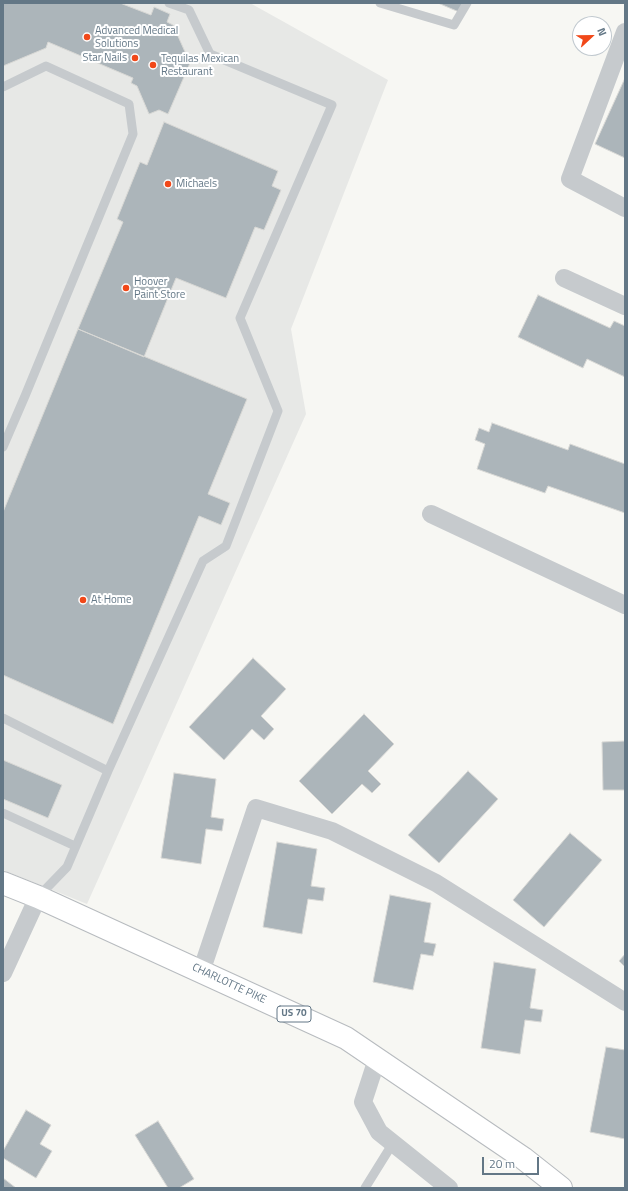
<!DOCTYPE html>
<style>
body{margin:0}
#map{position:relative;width:628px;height:1191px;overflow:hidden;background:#f7f7f3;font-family:"Titillium Web",sans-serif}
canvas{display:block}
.frame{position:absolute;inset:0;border:4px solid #637786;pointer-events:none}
.north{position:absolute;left:572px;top:16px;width:40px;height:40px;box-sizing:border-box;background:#fff;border:1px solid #c1c9cf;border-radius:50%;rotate:68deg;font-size:11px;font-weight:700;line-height:16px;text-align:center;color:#637786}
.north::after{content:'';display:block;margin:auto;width:14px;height:18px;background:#f14819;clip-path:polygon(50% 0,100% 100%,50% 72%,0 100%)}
.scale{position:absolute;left:482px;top:1157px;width:57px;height:18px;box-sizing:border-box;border:2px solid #637786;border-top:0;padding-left:5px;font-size:12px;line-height:14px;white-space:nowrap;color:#637786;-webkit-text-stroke:3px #fff;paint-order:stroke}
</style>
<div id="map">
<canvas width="628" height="1191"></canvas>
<div class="frame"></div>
<div class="north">N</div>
<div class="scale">20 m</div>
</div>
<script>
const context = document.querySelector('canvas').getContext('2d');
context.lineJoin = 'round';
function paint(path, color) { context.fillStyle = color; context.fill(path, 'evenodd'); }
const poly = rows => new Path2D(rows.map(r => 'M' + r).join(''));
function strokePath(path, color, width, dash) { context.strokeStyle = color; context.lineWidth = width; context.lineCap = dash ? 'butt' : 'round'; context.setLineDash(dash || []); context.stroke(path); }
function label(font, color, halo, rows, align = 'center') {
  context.font = font + ' "Titillium Web",sans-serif'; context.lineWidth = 4; context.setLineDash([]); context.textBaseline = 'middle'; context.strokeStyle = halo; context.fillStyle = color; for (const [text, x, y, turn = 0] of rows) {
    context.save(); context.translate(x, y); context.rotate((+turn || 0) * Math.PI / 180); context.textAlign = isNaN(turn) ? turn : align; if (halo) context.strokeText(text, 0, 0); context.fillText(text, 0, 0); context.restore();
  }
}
paint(poly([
 [3,3,250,3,388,80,291,329,306,414,87,904,3,870]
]), '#e7e8e6');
const building = poly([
 [3,3,120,3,151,15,154,7,170,14,167,22,173,25,190,63,168,114,159,110,149,114,137,86,131,83,133,78,48,42,46,48,3,66,3,3],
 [438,3,463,3,459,12,438,3],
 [625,78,625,158,595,144,625,78],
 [164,122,278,171,272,186,281,190,264,230,255,227,226,298,176,278,144,357,78,329,123,222,117,219,140,162,147,165,164,122],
 [538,295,610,328,614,321,625,326,625,377,587,359,583,368,518,337,538,295],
 [78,329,247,399,208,494,230,503,221,525,199,516,113,724,3,675,3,512,78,329],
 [492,423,568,450,570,444,625,464,625,513,548,486,545,493,477,469,485,444,475,440,479,428,489,432,492,423],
 [253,658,286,689,261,716,274,729,264,740,252,729,224,760,189,727,253,658],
 [364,714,394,744,368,771,381,784,372,793,362,784,332,814,299,781,364,714],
 [625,741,625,790,603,790,602,742,625,741],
 [3,760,62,785,48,818,3,799,3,760],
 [468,771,498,799,439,863,408,835,468,771],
 [174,773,216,779,211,817,224,819,222,831,206,829,201,864,161,858,174,773],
 [570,833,602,860,544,927,513,900,570,833],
 [277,842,317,849,311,886,325,888,323,901,308,899,302,934,263,927,277,842],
 [390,895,431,903,424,942,436,944,433,956,421,954,413,990,373,982,390,895],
 [625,954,625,967,619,961,625,954],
 [494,962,536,969,530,1008,543,1010,541,1022,525,1020,520,1054,481,1048,494,962],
 [606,1047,625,1050,625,1139,590,1132,606,1047],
 [26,1110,51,1125,40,1144,52,1151,36,1178,3,1158,3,1151,26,1110],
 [158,1121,194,1179,179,1188,168,1188,135,1135,158,1121],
 [3,1178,16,1188,3,1188,3,1178]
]);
paint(building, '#acb5ba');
strokePath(building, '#d8d8d5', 1);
const primary = poly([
 [3,883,38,897,346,1038,523,1158,561,1188]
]);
strokePath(primary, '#b7bbbf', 24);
strokePath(poly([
 [380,3,454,25,467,3],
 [3,87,46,66,129,104,133,134,25,396,3,447],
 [3,718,108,771,67,867,38,897],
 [108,771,203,561,226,546,278,411,240,318,332,105,210,54,189,10,169,3],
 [3,813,75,846],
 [365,1188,393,1143]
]), '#c6cacd', 9);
strokePath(poly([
 [625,32,570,179,625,208],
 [564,278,625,306],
 [431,514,625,605],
 [201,972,256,808,332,831,436,883,625,1002],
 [3,973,38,897],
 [377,1059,363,1102,379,1132,449,1188]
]), '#c6cacd', 18);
strokePath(primary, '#fff', 22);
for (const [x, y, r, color] of [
 [87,37,4,"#f14819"],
 [135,58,4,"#f14819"],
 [153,65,4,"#f14819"],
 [168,184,4,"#f14819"],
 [126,288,4,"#f14819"],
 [83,600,4,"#f14819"]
]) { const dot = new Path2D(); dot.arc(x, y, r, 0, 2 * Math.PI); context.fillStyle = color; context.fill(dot); strokePath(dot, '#fff', 1.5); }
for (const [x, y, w] of [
 [294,1014,34]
]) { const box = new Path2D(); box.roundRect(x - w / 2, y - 8, w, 16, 3); context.fillStyle = '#fff'; context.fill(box); strokePath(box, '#637786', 1); }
label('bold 10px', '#637786', null, [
 ["US 70",294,1014]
]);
label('11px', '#637786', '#fff', [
 ["Advanced Medical",95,31],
 ["Solutions",95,44],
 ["Star Nails",127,58,"right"],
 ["Tequilas Mexican",161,59],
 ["Restaurant",161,72],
 ["Michaels",176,184],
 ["Hoover",134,282],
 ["Paint Store",134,295],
 ["At Home",91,600]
], 'left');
label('11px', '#637786', '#fff', [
 ["CHARLOTTE PIKE",229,984,25]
]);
</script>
